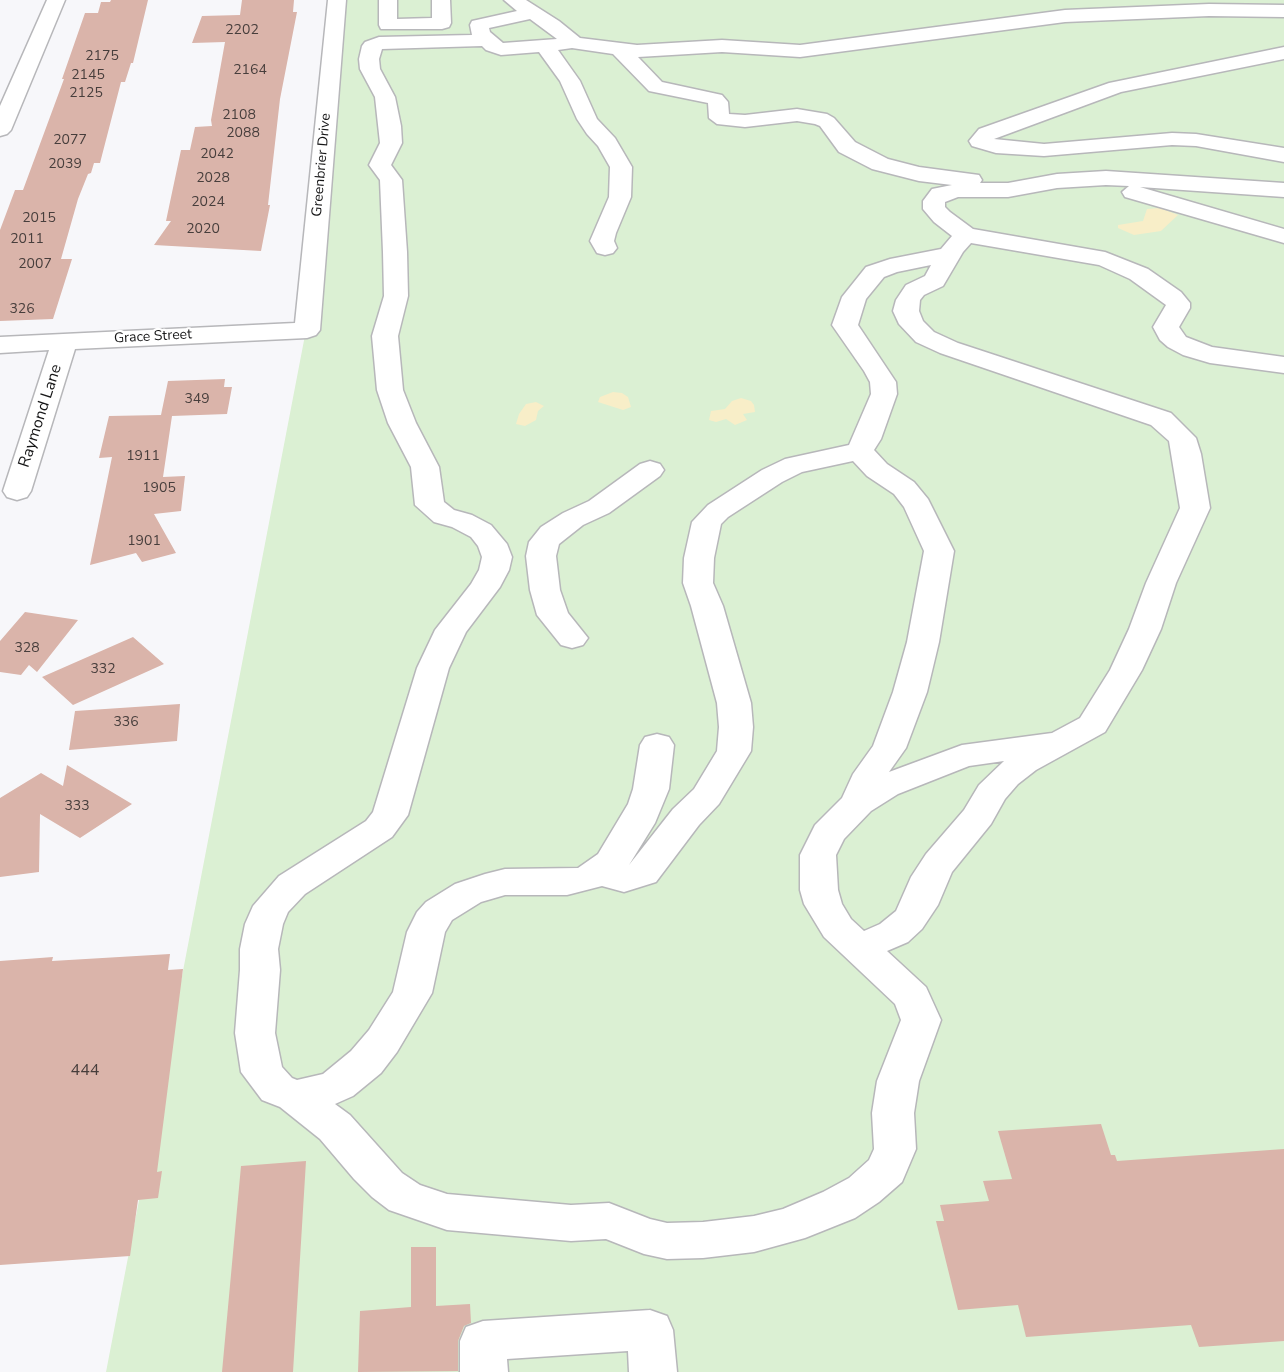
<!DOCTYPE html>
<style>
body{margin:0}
canvas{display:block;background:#f7f7fa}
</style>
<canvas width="1284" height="1372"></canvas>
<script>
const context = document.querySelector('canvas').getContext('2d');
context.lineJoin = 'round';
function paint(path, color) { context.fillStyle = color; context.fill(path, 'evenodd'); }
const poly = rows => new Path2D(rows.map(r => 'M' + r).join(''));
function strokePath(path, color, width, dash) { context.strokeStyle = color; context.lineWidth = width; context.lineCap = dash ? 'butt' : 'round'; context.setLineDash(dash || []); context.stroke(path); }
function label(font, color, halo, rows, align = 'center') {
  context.font = font + ' "Nunito Sans",sans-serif'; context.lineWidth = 4.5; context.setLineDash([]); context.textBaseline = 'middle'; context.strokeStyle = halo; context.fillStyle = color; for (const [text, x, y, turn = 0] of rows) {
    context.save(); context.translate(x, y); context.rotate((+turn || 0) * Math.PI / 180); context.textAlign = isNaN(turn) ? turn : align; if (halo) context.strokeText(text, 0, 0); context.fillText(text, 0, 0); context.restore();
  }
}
paint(poly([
 [337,0,1284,0,1284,1372,106,1372,306,330]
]), '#dbf0d3');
paint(poly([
 [1160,208,1178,215,1161,231,1134,235,1118,228,1118,225,1143,221,1147,209],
 [613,392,622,393,628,397,631,407,623,410,598,402,600,397],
 [741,398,751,401,754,405,755,412,743,414,747,420,735,425,726,419,716,422,709,420,711,411,725,409,732,401],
 [536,402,544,406,538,411,536,420,525,426,516,424,519,414,526,404]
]), '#f8eec8');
paint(poly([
 [111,0,148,0,133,63,131,63,125,82,121,82,100,163,94,163,91,173,88,174,78,199,61,259,72,259,53,319,0,321,0,230,15,190,23,190,64,79,62,79,85,13,98,13,101,2,110,2],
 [242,0,294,0,293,12,297,12,280,99,268,205,270,205,261,251,154,245,171,221,166,221,181,150,190,150,195,127,212,126,211,120,225,42,192,43,202,16,240,15],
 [225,379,224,387,232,387,227,414,172,416,163,477,185,476,181,511,154,514,176,553,142,562,136,553,90,565,112,457,99,458,109,416,161,415,168,381],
 [25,612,78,620,37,672,29,665,21,675,0,672,0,641],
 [133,637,164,664,73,705,42,677],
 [180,704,177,741,69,750,75,711],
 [67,765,132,804,80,838,40,814,39,872,0,877,0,798,41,773,63,786],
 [170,954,168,970,183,969,157,1172,162,1171,158,1198,138,1200,130,1256,0,1265,0,961,53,957,52,961],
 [1101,1124,1111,1155,1115,1155,1117,1161,1284,1149,1284,1341,1199,1347,1191,1325,1026,1337,1018,1305,958,1310,936,1221,944,1221,940,1205,989,1201,983,1181,1012,1179,998,1131],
 [306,1161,293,1372,222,1372,241,1166],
 [411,1247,436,1247,436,1306,470,1304,471,1323,464,1326,458,1341,458,1371,358,1372,360,1311,411,1307]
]), '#dab4aa');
const minor = poly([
 [47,0,65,0,11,130,7,134,0,136,0,106,47,0],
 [328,0,346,0,320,330,316,335,307,338,75,349,31,491,27,497,17,500,7,497,3,491,49,350,0,353,0,337,295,323,328,0],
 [379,0,397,0,397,19,432,18,432,0,450,0,451,23,449,27,442,29,381,29,379,25,379,0],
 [504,0,526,0,559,21,580,38,637,45,722,40,800,45,1065,10,1209,4,1284,5,1284,17,1209,16,1065,22,800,57,722,52,638,57,662,82,722,95,728,102,729,114,745,115,797,109,827,114,834,118,855,142,888,159,919,167,979,175,982,180,980,183,1008,183,1057,174,1106,171,1284,183,1284,197,1140,187,1284,229,1284,243,1125,197,1122,192,1129,186,1106,185,1057,188,1008,197,958,197,945,202,945,207,950,212,973,229,1105,252,1148,269,1181,292,1190,303,1190,308,1179,327,1186,337,1212,347,1284,357,1284,373,1210,363,1183,355,1168,347,1160,340,1153,327,1166,305,1130,279,1099,265,971,243,963,252,943,286,924,295,920,300,919,311,923,321,934,332,958,343,1171,413,1196,438,1201,454,1210,508,1176,583,1161,629,1142,670,1105,732,1036,770,1018,784,1005,799,991,824,952,872,938,905,922,929,908,942,887,951,926,987,941,1020,919,1081,914,1113,916,1149,902,1182,879,1202,855,1218,805,1238,754,1252,703,1258,667,1259,644,1254,606,1239,571,1241,447,1230,389,1210,372,1197,354,1179,320,1139,280,1107,262,1100,241,1072,235,1033,240,970,240,949,245,924,253,906,279,876,366,821,373,812,417,668,435,630,471,584,479,570,482,557,478,546,471,537,452,527,434,522,415,505,411,467,388,423,377,390,372,336,384,296,383,252,380,180,369,165,380,143,375,97,360,69,359,59,362,46,365,42,379,37,472,35,470,25,472,21,517,11,504,0],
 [530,19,557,39,503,43,490,32,489,28,530,19],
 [482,46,486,50,501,55,539,52,560,81,577,119,587,134,598,146,610,167,609,197,590,241,597,253,605,255,613,253,617,248,614,241,616,233,631,197,632,167,615,138,597,119,580,81,558,50,572,48,613,54,649,91,708,103,709,118,717,124,745,127,797,121,815,124,820,126,839,152,872,169,919,181,952,185,932,189,923,201,923,209,934,222,952,236,941,249,890,259,866,267,842,297,832,325,864,371,870,382,871,394,849,445,785,459,762,470,708,505,692,522,684,558,683,583,691,606,717,703,719,727,717,751,694,789,673,809,629,865,655,823,669,789,674,745,669,737,657,734,645,737,640,745,633,789,628,804,598,854,578,868,505,869,485,874,455,884,426,902,417,912,407,932,393,992,369,1030,351,1051,323,1074,297,1080,292,1078,282,1067,275,1033,280,970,278,949,283,924,288,912,305,894,392,837,408,815,449,668,466,632,500,587,509,570,512,557,507,544,491,525,472,515,454,510,444,502,439,467,416,423,403,390,398,336,408,296,407,252,402,180,391,165,402,143,401,126,395,97,380,69,379,59,382,49,482,46],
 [931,265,925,276,906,285,896,300,893,311,899,324,916,342,940,353,1151,425,1169,441,1180,508,1146,583,1129,629,1110,670,1080,718,1052,733,962,745,889,772,906,748,927,692,939,642,954,551,928,499,914,482,887,464,874,450,881,439,897,394,896,382,858,325,866,299,884,277,897,272,931,265],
 [853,461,867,476,894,494,904,507,924,551,907,642,893,692,873,746,853,774,842,798,815,825,800,855,800,890,804,904,824,937,895,1004,901,1020,877,1081,872,1113,874,1149,869,1160,849,1178,823,1192,783,1209,754,1216,703,1222,667,1223,650,1219,609,1203,571,1205,447,1194,420,1185,402,1173,350,1115,335,1104,353,1096,381,1073,397,1052,432,993,445,932,452,920,481,902,505,895,567,895,602,886,624,892,656,882,699,825,719,804,751,751,753,727,751,703,723,606,713,583,714,558,721,524,728,517,782,482,802,472,853,461],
 [1004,761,979,785,964,810,926,854,911,877,896,911,880,924,864,931,851,919,842,904,838,890,836,855,844,839,871,811,898,794,969,766,1004,761],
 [1284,47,1284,59,1121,92,994,139,1044,144,1172,133,1196,134,1284,148,1284,162,1196,146,1172,145,1044,156,996,153,972,146,969,141,979,129,1109,83,1284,47],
 [650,461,660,464,664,470,660,476,609,513,583,525,559,544,556,556,560,590,568,613,588,638,583,645,572,648,561,645,537,615,530,590,526,556,529,542,541,527,563,513,589,501,640,464,650,461],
 [650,1310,667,1316,673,1330,677,1372,629,1372,628,1351,507,1359,508,1372,460,1372,460,1341,466,1327,483,1321,650,1310]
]);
strokePath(minor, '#b7b7ba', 3);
paint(minor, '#fff');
label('14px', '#473e3c', null, [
 ["2202",242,31],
 ["2175",102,57],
 ["2164",250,71],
 ["2145",88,76],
 ["2125",86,94],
 ["2108",239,116],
 ["2088",243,134],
 ["2077",70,141],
 ["2042",217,155],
 ["2039",65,165],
 ["2028",213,179],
 ["2024",208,203],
 ["2015",39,219],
 ["2020",203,230],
 ["2011",27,240],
 ["2007",35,265],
 ["326",22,310],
 ["349",197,400],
 ["1911",143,457],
 ["1905",159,489],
 ["1901",144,542],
 ["328",27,649],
 ["332",103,670],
 ["336",126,723],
 ["333",77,807]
]);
label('14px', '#161617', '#fff', [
 ["Greenbrier Drive",322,165,-85],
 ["Grace Street",153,337,-3]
]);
label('16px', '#161617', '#fff', [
 ["Raymond Lane",41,416,-72]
]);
label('16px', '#473e3c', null, [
 ["444",85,1071]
]);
</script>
